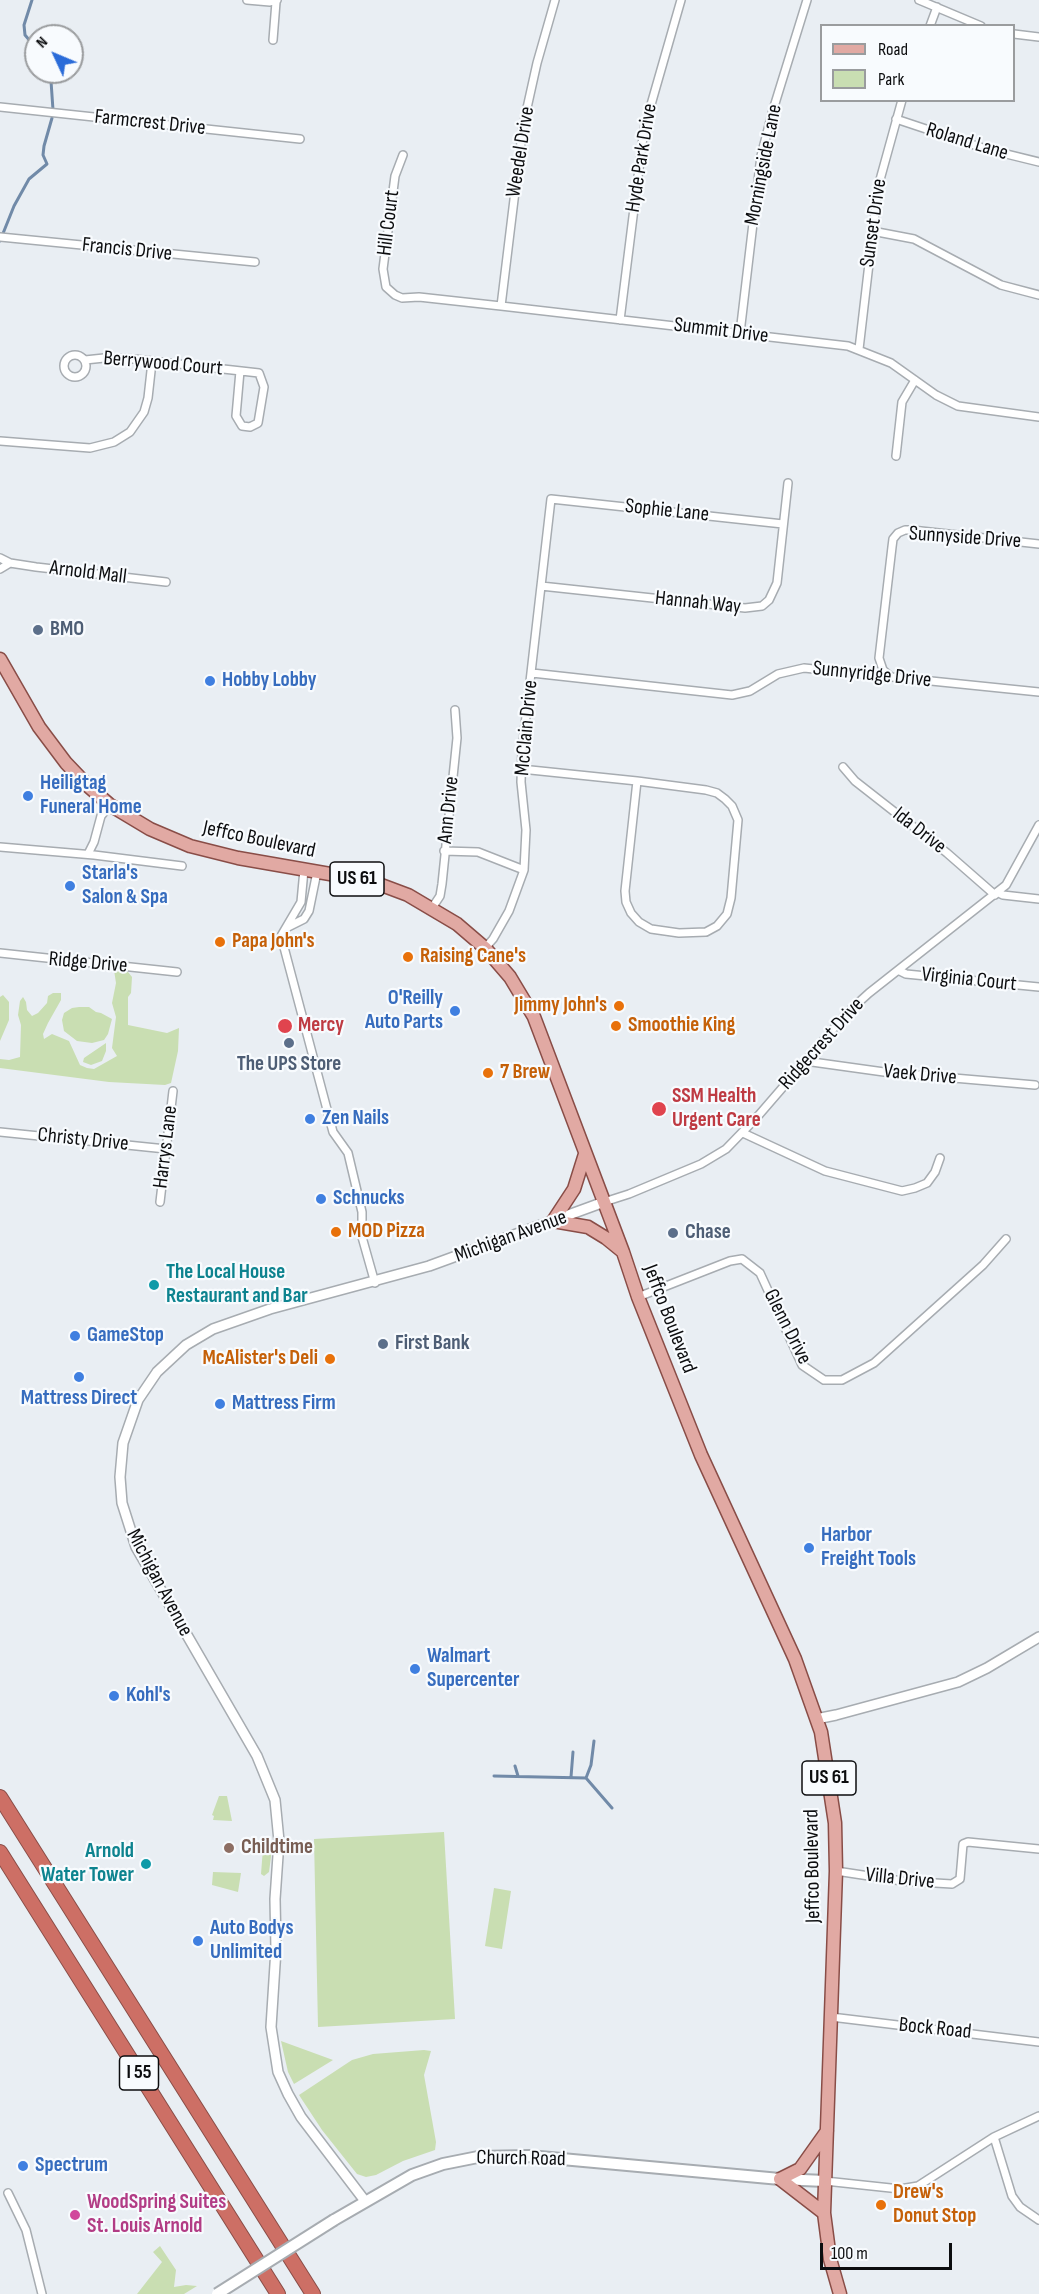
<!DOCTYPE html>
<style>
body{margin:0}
#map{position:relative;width:1039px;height:2294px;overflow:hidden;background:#e9eef3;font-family:"Sofia Sans Condensed",sans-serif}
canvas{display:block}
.legend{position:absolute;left:820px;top:24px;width:195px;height:78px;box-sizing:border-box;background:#f8fbfe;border:2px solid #9a9c9e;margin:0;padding:8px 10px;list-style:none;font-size:18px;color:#0c0d0f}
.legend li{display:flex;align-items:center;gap:12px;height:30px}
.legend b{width:30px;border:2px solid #9a9c9e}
.north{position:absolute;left:24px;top:24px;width:60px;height:60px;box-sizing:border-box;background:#f8fbfe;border:2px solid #9a9c9e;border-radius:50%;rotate:314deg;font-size:16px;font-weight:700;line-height:24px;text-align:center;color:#0c0d0f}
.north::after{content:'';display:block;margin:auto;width:21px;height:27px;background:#2b6cd9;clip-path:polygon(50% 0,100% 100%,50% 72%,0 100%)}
.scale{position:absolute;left:820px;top:2243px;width:132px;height:27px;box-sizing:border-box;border:3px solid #0c0d0f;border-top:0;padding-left:8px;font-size:18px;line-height:21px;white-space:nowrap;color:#0c0d0f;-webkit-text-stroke:4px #f8fbfe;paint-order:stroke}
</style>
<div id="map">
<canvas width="1039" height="2294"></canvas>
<ul class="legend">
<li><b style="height:8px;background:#e1a9a3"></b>Road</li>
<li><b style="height:16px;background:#c9deb2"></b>Park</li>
</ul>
<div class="north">N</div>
<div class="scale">100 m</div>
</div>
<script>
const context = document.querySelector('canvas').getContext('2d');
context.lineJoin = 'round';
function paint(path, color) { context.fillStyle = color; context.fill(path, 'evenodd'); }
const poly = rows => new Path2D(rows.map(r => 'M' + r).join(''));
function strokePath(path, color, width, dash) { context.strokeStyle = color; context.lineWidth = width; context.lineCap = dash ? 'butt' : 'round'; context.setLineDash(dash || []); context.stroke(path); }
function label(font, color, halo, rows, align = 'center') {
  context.font = font + ' "Sofia Sans Condensed",sans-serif'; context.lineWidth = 4.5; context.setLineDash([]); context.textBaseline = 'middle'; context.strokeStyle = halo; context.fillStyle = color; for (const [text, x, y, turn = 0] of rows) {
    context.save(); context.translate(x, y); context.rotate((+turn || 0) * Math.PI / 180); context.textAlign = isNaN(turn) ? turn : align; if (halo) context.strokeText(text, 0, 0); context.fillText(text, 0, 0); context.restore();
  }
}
paint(poly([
 [114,970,128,972,132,977,131,993,128,997,128,1025,167,1033,179,1028,178,1051,171,1083,165,1085,109,1082,0,1068,0,1059,9,1060,20,1057,21,1025,18,1015,20,1001,23,997,26,1002,27,1010,32,1016,38,1013,47,1003,48,996,53,993,61,993,61,1000,48,1023,43,1034,44,1039,52,1034,69,1041,80,1065,87,1068,94,1069,117,1056,112,1048,116,1017,112,1003,116,983],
 [3,995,9,1002,9,1020,0,1041,0,997],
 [79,1007,89,1007,96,1012,101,1013,112,1019,108,1034,104,1040,92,1043,77,1041,64,1031,62,1020,64,1013,72,1008],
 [106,1043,106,1051,102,1061,91,1065,83,1062,84,1058],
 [219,1796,227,1796,232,1821,213,1820,214,1816,212,1815],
 [444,1832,455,2019,318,2027,314,1839],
 [267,1836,272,1841,271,1857,269,1872,264,1876,261,1874,262,1861,264,1838],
 [213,1872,241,1873,238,1892,212,1885],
 [494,1888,511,1891,502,1949,485,1946],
 [281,2041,333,2060,294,2084,288,2072],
 [424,2050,431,2051,424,2075,436,2142,435,2150,403,2161,376,2175,366,2177,357,2174,322,2130,299,2095,352,2060,373,2054],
 [160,2246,176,2270,174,2287,186,2285,197,2286,184,2294,137,2294,162,2262,153,2252]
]), '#c9deb2');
strokePath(poly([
 [32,0,24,25,25,35,36,48],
 [48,72,51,81,53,110],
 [0,241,14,206,29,179,47,164,43,155,44,146,52,118],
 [515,1766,518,1776],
 [494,1776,586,1778,612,1808],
 [571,1777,573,1752],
 [586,1778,591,1765,594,1741]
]), '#718aa8', 3);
const minor = poly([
 [247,0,270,2,277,0],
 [919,0,981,26],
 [930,26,937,7],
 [1014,34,1039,37],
 [273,40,276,2],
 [0,107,300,139],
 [896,119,986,149,1039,162],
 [403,155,395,176,383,269,386,287,395,295,402,298,419,297,501,306,848,346,891,363,936,395,958,406,1039,417],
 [872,231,914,239,1001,285,1039,295],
 [0,237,255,262],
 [501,306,523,126,537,63,555,0],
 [620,320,644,129,681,0],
 [740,333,761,156,773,110,807,0],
 [859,349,878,187,902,100],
 '64 366a11 11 0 1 1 22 0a11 11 0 1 1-22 0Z',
 [85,360,104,358,134,359,259,373,264,387,258,423,250,427,242,426,236,416,240,371],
 [0,441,90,448,114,442,130,432,144,412,148,398,152,362],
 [896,456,902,402,915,380],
 [0,558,10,563,36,567,166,582],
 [0,569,10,563],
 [541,586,745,608,762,606,769,600,777,583,788,483],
 [532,673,732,695,750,691,778,674,804,668,1039,692],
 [890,676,883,670,879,658,892,547,893,539,898,533,905,530,912,530,1039,544],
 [843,767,855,781,947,853,995,895],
 [521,769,637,781,706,790,717,793,725,799,732,806,738,820,731,898,727,914,717,926,706,932,679,933,651,929,639,922,631,913,626,902,625,891,637,781],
 [0,847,94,855,182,866],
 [444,851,478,852,524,870],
 [88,854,94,842,101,816,110,805],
 [304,870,301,902,281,936,333,1132,348,1153,362,1212,362,1237,375,1283],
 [999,893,1003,895,1039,899],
 [432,908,440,896,442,884,457,738,455,710],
 [288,927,304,919,309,911,317,872],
 [485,948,493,939,509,911,524,870,526,830,521,782,522,751,551,499,783,524],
 [0,953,177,972],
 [900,971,906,974,1039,987],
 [805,1061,884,1072,1035,1085],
 [0,1132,166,1149],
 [743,1133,825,1171,902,1191,915,1188,927,1183,935,1172,940,1158],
 [160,1202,173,1091],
 [604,1202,629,1194,701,1164,726,1149,758,1116,847,1013,869,993,1006,885,1039,825],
 [638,1297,730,1261,742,1259,760,1273,802,1365,824,1380,842,1380,874,1363,983,1265,1006,1239],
 [836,1871,902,1881,952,1884,960,1879,963,1844,968,1842,1039,1849],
 [831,2017,1039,2042],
 [994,2137,1012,2196,1020,2207,1039,2220],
 [825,2181,900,2189,918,2186,994,2137,1039,2116],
 [8,2193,26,2230,42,2294]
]);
const tertiary = poly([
 [816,1719,836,1715,958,1682,987,1668,1039,1637],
 [365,2201,301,2117,288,2094,278,2072,271,2027,276,1949,275,1899,279,1841,275,1800,257,1756,136,1547,122,1503,120,1477,123,1443,138,1400,157,1372,186,1345,213,1329,270,1309,429,1266,604,1202]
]);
const secondary = poly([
 [334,2220,412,2175,443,2164,478,2157,529,2156,780,2179,825,2181]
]);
const primary = poly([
 [0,659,39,727,66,763,88,786,110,805,150,829,190,846,238,858,353,878,376,883,408,895,457,924,485,948,510,977,534,1017,623,1252,638,1297,701,1455,795,1659,821,1732,835,1823,836,1871,824,2213,830,2259,840,2294],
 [585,1154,574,1189,553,1221,588,1227,606,1238,622,1251],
 [780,2179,800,2169,827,2131],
 [780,2179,824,2213]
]);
const motorway = poly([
 [0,1797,313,2294],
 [0,1852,278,2294]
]);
strokePath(minor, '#a7acb1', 10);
strokePath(tertiary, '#a7acb1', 12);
strokePath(secondary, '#a7acb1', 14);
strokePath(primary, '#894d47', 15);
strokePath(motorway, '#894d47', 16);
strokePath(minor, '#fff', 7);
strokePath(tertiary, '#fff', 9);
strokePath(secondary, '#fff', 10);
strokePath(primary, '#e1a9a3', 12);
strokePath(motorway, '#cd6f65', 14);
const secondaryBridge = poly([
 [217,2294,334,2220]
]);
strokePath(secondaryBridge, '#a7acb1', 14, []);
strokePath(secondaryBridge, '#fff', 10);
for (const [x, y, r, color] of [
 [38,630,6,"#5c6f8a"],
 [210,681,6,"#3f7fe0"],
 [28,796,6,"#3f7fe0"],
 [70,886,6,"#3f7fe0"],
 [220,942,6,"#e8710a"],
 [408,957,6,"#e8710a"],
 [619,1006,6,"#e8710a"],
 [455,1011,6,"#3f7fe0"],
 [285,1026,8,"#e0444e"],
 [616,1026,6,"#e8710a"],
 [289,1043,6,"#5c6f8a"],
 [488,1073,6,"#e8710a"],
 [659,1109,8,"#e0444e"],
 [310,1119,6,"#3f7fe0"],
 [321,1199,6,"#3f7fe0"],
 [336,1232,6,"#e8710a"],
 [673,1233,6,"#5c6f8a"],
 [154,1285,6,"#0f9aa8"],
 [75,1336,6,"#3f7fe0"],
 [383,1344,6,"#5c6f8a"],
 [330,1359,6,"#e8710a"],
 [79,1377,6,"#3f7fe0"],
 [220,1404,6,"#3f7fe0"],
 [809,1548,6,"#3f7fe0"],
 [415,1669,6,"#3f7fe0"],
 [114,1696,6,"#3f7fe0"],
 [229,1848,6,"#8d6e63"],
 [146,1864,6,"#0f9aa8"],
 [198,1941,6,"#3f7fe0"],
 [23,2166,6,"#3f7fe0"],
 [881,2205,6,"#e8710a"],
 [75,2215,6,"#d1479c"]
]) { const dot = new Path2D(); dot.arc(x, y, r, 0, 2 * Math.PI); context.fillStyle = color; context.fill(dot); strokePath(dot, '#f8fbfe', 2); }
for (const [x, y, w] of [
 [357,879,54],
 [829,1778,54],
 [139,2073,39]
]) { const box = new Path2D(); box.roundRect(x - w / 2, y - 17, w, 34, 4.5); context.fillStyle = '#f8fbfe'; context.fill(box); strokePath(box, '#0c0d0f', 1.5); }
label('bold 20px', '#0c0d0f', null, [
 ["US 61",357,879],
 ["US 61",829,1778],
 ["I 55",139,2073]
]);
label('21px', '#0c0d0f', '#f8fbfe', [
 ["Farmcrest Drive",150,123,6],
 ["Roland Lane",967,142,17],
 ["Weedel Drive",521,152,-81],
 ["Hyde Park Drive",642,158,-81],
 ["Morningside Lane",764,165,-79],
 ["Hill Court",389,223,-83],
 ["Sunset Drive",874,223,-82],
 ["Francis Drive",127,250,6],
 ["Summit Drive",721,331,7],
 ["Berrywood Court",163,364,5],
 ["Sophie Lane",667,511,6],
 ["Sunnyside Drive",965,538,4],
 ["Arnold Mall",88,573,7],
 ["Hannah Way",698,603,6],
 ["Sunnyridge Drive",872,675,6],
 ["McClain Drive",527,728,-85],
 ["Ann Drive",449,810,-84],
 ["Ida Drive",919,831,38],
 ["Jeffco Boulevard",259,840,12],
 ["Ridge Drive",88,963,5],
 ["Virginia Court",969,980,6],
 ["Ridgecrest Drive",822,1044,-48],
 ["Vaek Drive",920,1075,5],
 ["Christy Drive",83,1140,6],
 ["Harrys Lane",166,1147,-83],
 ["Michigan Avenue",511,1237,-20],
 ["Jeffco Boulevard",669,1319,69],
 ["Glenn Drive",787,1327,63],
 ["Michigan Avenue",159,1583,62],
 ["Jeffco Boulevard",813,1866,-91],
 ["Villa Drive",900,1879,6],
 ["Bock Road",935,2029,6],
 ["Church Road",521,2159,1]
]);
label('bold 21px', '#4e5e75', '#f8fbfe', [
 ["BMO",50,630],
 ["The UPS Store",289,1065,"center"],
 ["Chase",685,1233],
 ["First Bank",395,1344]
], 'left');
label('bold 21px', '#366cbe', '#f8fbfe', [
 ["Hobby Lobby",222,681],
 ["Heiligtag",40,784],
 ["Funeral Home",40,808],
 ["Starla's",82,874],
 ["Salon & Spa",82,898],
 ["O'Reilly",443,999,"right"],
 ["Auto Parts",443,1023,"right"],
 ["Zen Nails",322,1119],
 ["Schnucks",333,1199],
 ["GameStop",87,1336],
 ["Mattress Direct",79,1399,"center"],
 ["Mattress Firm",232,1404],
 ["Harbor",821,1536],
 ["Freight Tools",821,1560],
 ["Walmart",427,1657],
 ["Supercenter",427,1681],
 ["Kohl's",126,1696],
 ["Auto Bodys",210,1929],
 ["Unlimited",210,1953],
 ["Spectrum",35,2166]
], 'left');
label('bold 21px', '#c56008', '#f8fbfe', [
 ["Papa John's",232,942],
 ["Raising Cane's",420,957],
 ["Jimmy John's",607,1006,"right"],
 ["Smoothie King",628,1026],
 ["7 Brew",500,1073],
 ["MOD Pizza",348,1232],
 ["McAlister's Deli",318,1359,"right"],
 ["Drew's",893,2193],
 ["Donut Stop",893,2217]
], 'left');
label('bold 21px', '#be3a42', '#f8fbfe', [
 ["Mercy",298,1026],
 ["SSM Health",672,1097],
 ["Urgent Care",672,1121]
], 'left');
label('bold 21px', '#0d838f', '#f8fbfe', [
 ["The Local House",166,1273],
 ["Restaurant and Bar",166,1297],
 ["Arnold",134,1852,"right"],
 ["Water Tower",134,1876,"right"]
], 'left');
label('bold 21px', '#785e54', '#f8fbfe', [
 ["Childtime",241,1848]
], 'left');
label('bold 21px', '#b23c85', '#f8fbfe', [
 ["WoodSpring Suites",87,2203],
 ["St. Louis Arnold",87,2227]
], 'left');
</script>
